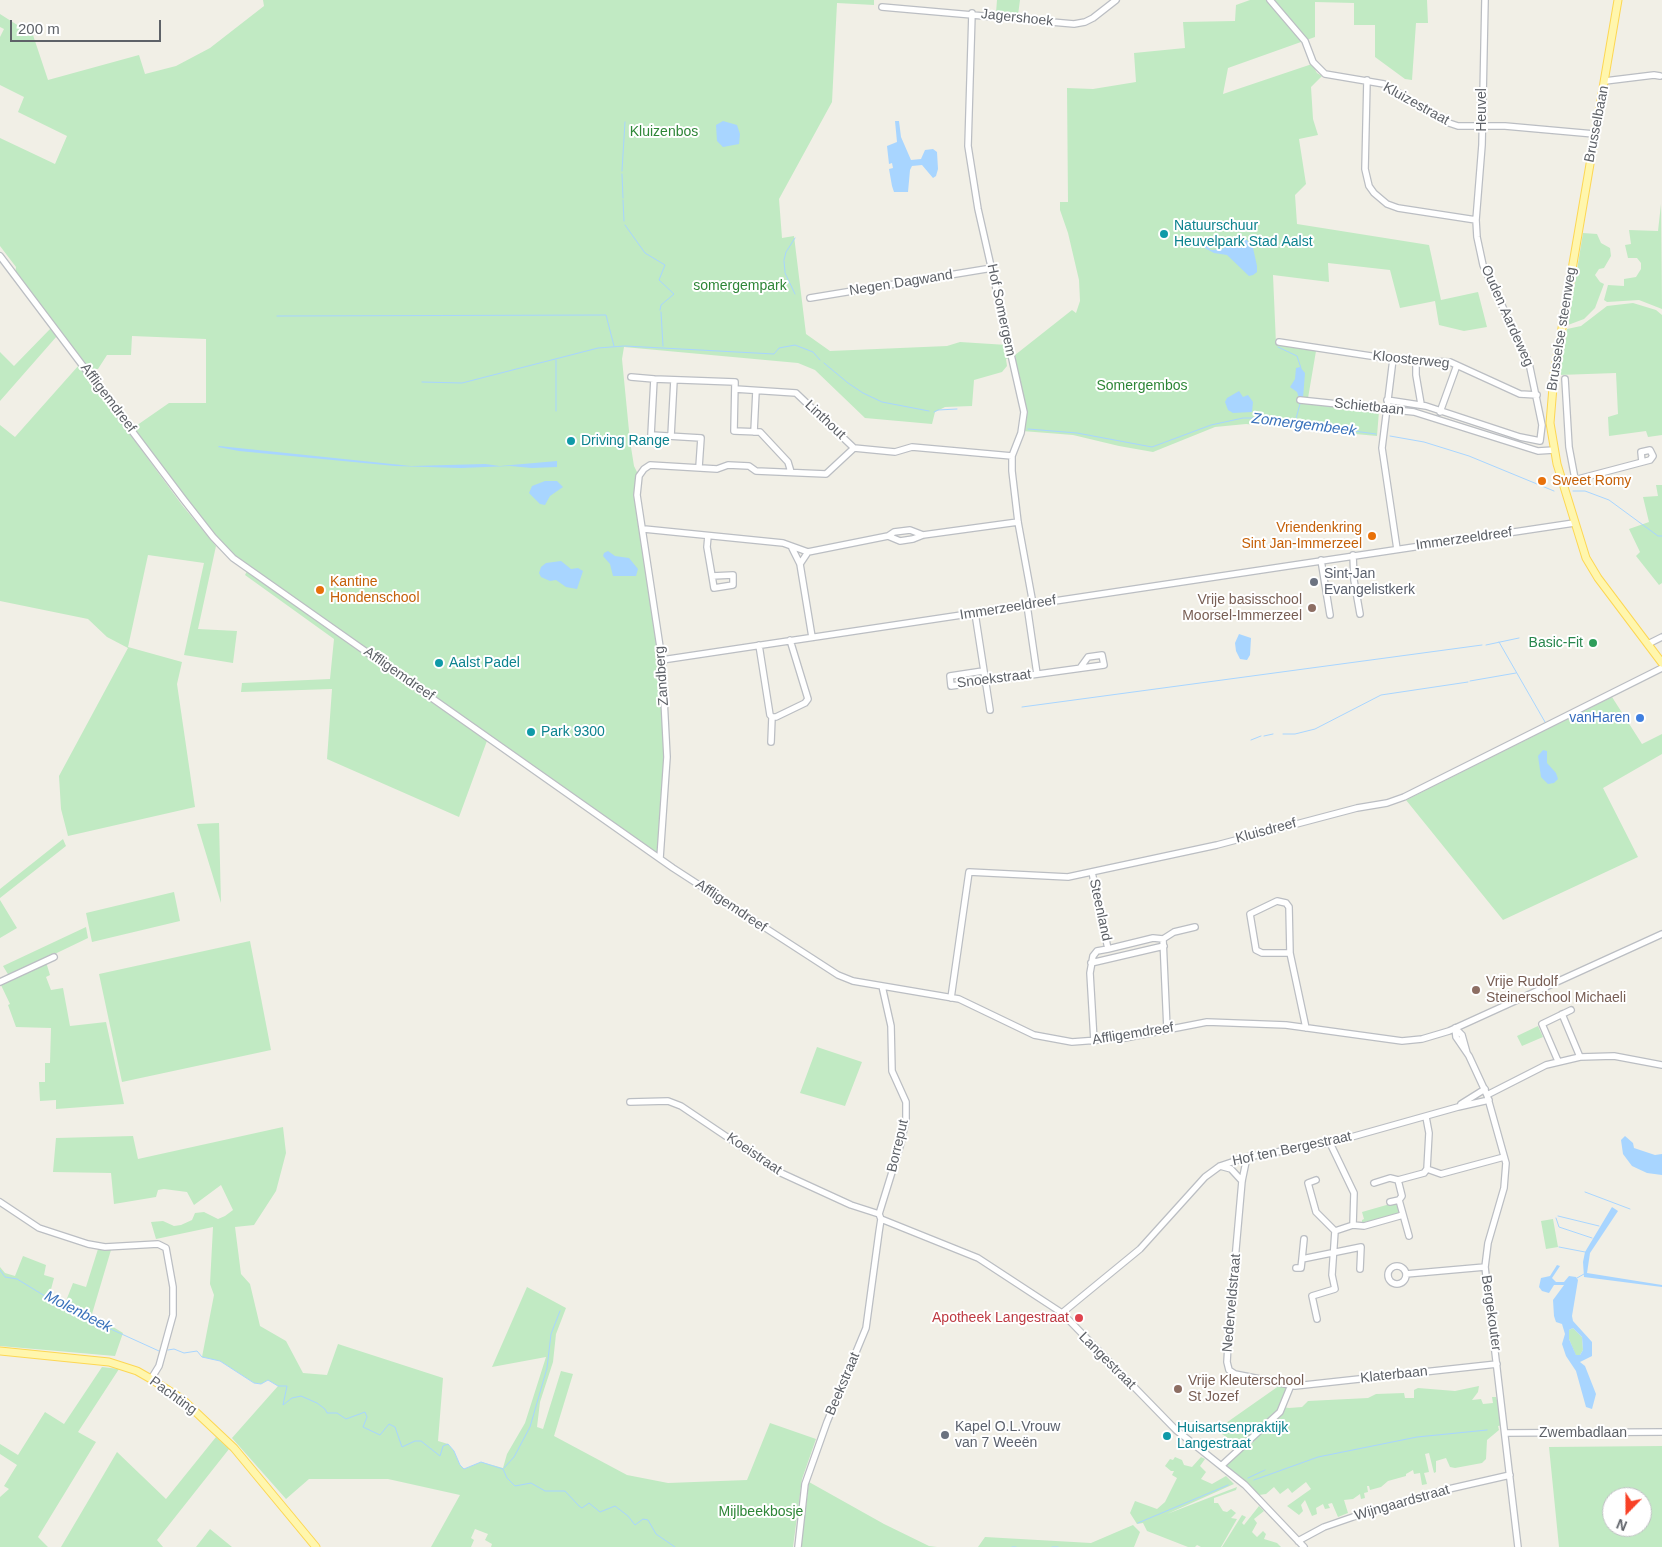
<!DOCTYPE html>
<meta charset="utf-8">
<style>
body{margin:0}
#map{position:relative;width:1662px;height:1547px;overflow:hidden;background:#f1efe6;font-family:Arial,sans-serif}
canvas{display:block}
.north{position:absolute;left:1602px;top:1487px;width:50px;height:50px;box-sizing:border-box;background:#fff;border:1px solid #bfc0c3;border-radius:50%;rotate:202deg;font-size:14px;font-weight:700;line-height:20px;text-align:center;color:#5e6268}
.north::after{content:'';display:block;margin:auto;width:18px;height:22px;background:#f84126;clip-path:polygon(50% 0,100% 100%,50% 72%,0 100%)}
.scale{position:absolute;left:10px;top:20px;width:151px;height:22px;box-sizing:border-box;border:2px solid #5e6268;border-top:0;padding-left:6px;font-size:15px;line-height:18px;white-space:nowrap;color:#5e6268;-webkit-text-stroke:4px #fff;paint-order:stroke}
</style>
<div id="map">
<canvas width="1662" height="1547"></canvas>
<div class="north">N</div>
<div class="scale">200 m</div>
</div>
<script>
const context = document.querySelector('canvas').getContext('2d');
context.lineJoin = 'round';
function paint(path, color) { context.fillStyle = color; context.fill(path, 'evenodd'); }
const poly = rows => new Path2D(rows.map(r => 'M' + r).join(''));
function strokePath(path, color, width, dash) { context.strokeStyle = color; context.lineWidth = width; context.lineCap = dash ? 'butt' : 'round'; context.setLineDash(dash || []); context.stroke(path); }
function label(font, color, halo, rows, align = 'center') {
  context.font = font + ' Arial,sans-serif'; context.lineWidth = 4; context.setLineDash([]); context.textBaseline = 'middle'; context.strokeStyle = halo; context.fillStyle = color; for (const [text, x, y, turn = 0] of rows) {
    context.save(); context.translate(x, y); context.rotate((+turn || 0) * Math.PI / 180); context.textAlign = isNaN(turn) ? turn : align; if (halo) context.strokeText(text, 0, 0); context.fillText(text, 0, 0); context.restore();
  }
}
paint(poly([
 [263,0,874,0,874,5,837,3,832,102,779,199,782,238,794,236,806,334,830,351,947,346,960,342,1007,345,1010,358,1006,359,1007,366,1002,372,974,380,972,406,945,407,935,412,932,424,865,418,815,370,798,363,624,347,622,359,630,441,634,466,639,476,637,495,662,660,667,757,660,858,488,738,459,817,327,759,332,689,241,692,242,683,330,679,334,639,245,575,247,571,213,537,143,445,133,428,169,403,206,403,206,339,132,336,131,355,107,355,98,369,90,369,15,274,16,267,0,246,0,138,55,164,67,136,18,112,24,97,0,85,0,37,4,29,0,27,0,14,33,35,48,80,139,55,145,74,176,66,210,48,264,6],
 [997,0,1020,0,1018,15,996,13],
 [1250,0,1267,0,1300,38,1271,0,1427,0,1428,23,1416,23,1412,80,1405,79,1375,57,1375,25,1354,25,1354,3,1315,2,1315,37,1228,68,1223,94,1312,64,1317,73,1322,76,1311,87,1313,119,1318,135,1299,139,1306,184,1295,195,1297,224,1429,245,1441,300,1478,292,1487,327,1464,331,1439,325,1435,301,1400,308,1390,270,1328,263,1329,282,1273,275,1276,344,1316,351,1307,404,1379,411,1377,436,1246,424,1215,427,1153,452,1119,446,1073,435,1022,431,1023,415,1012,363,1016,360,1015,355,1072,310,1076,313,1080,301,1079,280,1068,233,1060,210,1060,202,1068,202,1067,88,1093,89,1136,82,1134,53,1185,48,1183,22,1235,21,1236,5],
 [1661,204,1662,309,1639,300,1607,302,1604,300,1608,285,1624,286,1624,279,1636,277,1641,269,1641,263,1637,258,1628,258,1625,245,1631,244,1629,230,1658,231],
 [1583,233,1597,234,1601,243,1610,248,1611,256,1604,268,1599,269,1595,275,1600,282,1604,284,1595,308,1584,319,1568,325],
 [1633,303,1656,310,1662,315,1662,435,1648,437,1646,431,1609,436,1608,417,1618,414,1616,373,1559,375,1567,329,1581,326,1607,306],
 [51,328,57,336,0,401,0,352,14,366],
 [79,365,182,505,216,546,198,629,237,631,233,663,184,655,204,563,148,555,128,647,182,662,177,684,195,807,68,836,61,809,59,776,128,648,107,637,88,619,0,601,0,425,15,437],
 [1656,485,1662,485,1662,583,1659,585,1636,556,1640,552,1629,529,1649,522,1643,497,1658,496],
 [1612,697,1642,744,1662,734,1662,754,1603,788,1638,857,1503,920,1406,800],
 [219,823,221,903,197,824],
 [63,839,66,846,0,898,0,889],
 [174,892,180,921,92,942,86,913],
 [0,900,17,928,0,938],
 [86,927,88,938,9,976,3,966],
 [250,941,271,1050,122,1082,99,974],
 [46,962,50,975,46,977,51,990,63,988,70,1026,106,1022,124,1104,56,1109,56,1100,40,1101,39,1082,45,1082,45,1063,50,1063,51,1028,16,1027,8,1005,10,1004,0,983],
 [1538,1026,1543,1037,1522,1046,1517,1036],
 [817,1047,862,1062,845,1106,800,1093],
 [283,1127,286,1153,276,1191,254,1225,235,1227,241,1274,250,1284,260,1326,286,1341,303,1373,327,1375,338,1344,443,1378,438,1441,448,1444,454,1451,460,1465,464,1469,481,1462,503,1468,507,1454,525,1423,546,1357,492,1367,527,1287,566,1308,556,1334,553,1362,540,1402,537,1427,543,1429,561,1371,573,1374,554,1436,627,1475,668,1483,747,1480,770,1423,816,1439,802,1479,793,1547,491,1547,492,1544,485,1540,488,1534,475,1529,471,1538,474,1540,471,1547,431,1547,460,1495,388,1479,309,1479,286,1499,232,1438,278,1386,268,1380,261,1384,254,1383,220,1361,202,1357,214,1295,210,1284,213,1227,156,1239,151,1222,163,1221,174,1226,181,1225,192,1220,195,1213,204,1212,218,1219,225,1216,233,1210,221,1185,194,1205,187,1192,164,1189,158,1190,156,1197,114,1204,111,1173,53,1172,56,1138,133,1136,138,1159],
 [1397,1202,1400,1213,1362,1223,1362,1220,1364,1219,1362,1212],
 [1553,1219,1558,1247,1546,1249,1541,1221],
 [98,1249,111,1250,92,1314,123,1333,115,1356,0,1346,0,1267,5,1273,15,1276,23,1256,46,1265,44,1275,54,1278,50,1293,66,1301,73,1283,86,1287],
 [1573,1328,1582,1337,1583,1350,1580,1355,1576,1356,1569,1339,1569,1330],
 [102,1367,119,1369,78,1432,96,1442,38,1537,48,1547,0,1547,0,1497,9,1489,4,1486,17,1465,0,1454,0,1444,18,1455,45,1412,64,1424],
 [1283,1383,1291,1385,1283,1407,1289,1408,1302,1407,1308,1401,1368,1398,1376,1394,1404,1393,1405,1398,1414,1398,1414,1390,1418,1388,1455,1391,1479,1386,1478,1392,1472,1400,1481,1399,1483,1404,1493,1403,1492,1397,1496,1397,1504,1425,1498,1426,1499,1430,1487,1440,1486,1459,1482,1463,1455,1468,1450,1467,1446,1458,1436,1461,1436,1472,1434,1473,1429,1453,1425,1454,1429,1472,1424,1473,1427,1484,1422,1485,1420,1473,1414,1474,1413,1470,1406,1474,1406,1476,1388,1481,1381,1487,1370,1490,1369,1486,1367,1486,1368,1492,1364,1493,1365,1498,1361,1499,1360,1494,1353,1499,1344,1500,1348,1513,1338,1517,1332,1503,1328,1504,1330,1508,1325,1509,1323,1504,1316,1508,1317,1514,1312,1516,1305,1500,1301,1505,1303,1511,1299,1515,1287,1506,1311,1489,1306,1482,1292,1493,1288,1488,1280,1494,1274,1487,1266,1494,1259,1495,1221,1466,1241,1447,1216,1430],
 [216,1437,229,1449,157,1540,163,1547,61,1547,117,1452,166,1499],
 [1662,1446,1662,1547,1559,1547,1549,1447],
 [1612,1497,1642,1497,1642,1527,1612,1527],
 [1175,1457,1182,1460,1184,1465,1192,1467,1201,1457,1205,1459,1200,1466,1206,1472,1201,1479,1212,1484,1226,1476,1234,1484,1167,1514,1237,1487,1236,1490,1214,1498,1214,1503,1218,1503,1223,1511,1227,1512,1231,1509,1236,1513,1231,1518,1237,1519,1221,1547,1201,1547,1197,1545,1195,1547,1188,1547,1147,1531,1143,1523,1137,1524,1130,1513,1135,1501,1157,1509,1165,1502,1177,1478,1172,1475,1174,1471,1171,1471,1165,1466,1170,1459,1173,1460],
 [809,1482,884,1524,929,1546,937,1547,801,1547],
 [1259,1506,1264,1511,1254,1519,1257,1523,1252,1532,1257,1537,1263,1531,1266,1534,1264,1539,1277,1543,1281,1547,1222,1547,1242,1515,1246,1517,1242,1523,1244,1525],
 [1133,1525,1140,1532,1134,1547,978,1547,985,1537,1091,1543],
 [210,1529,232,1547,196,1547]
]), '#c1eac3');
paint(poly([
 [723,121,737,125,740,134,739,144,723,147,717,141,716,125],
 [895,121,899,121,901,137,911,160,921,159,925,150,933,149,937,152,938,169,936,176,933,178,922,165,912,166,910,170,908,192,894,192,892,186,889,169,893,168,892,163,889,164,887,146,897,142],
 [1237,237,1247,240,1253,248,1257,266,1257,272,1253,275,1249,276,1227,255,1214,253,1201,246,1207,246,1211,250,1223,249,1227,243],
 [1300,367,1305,373,1303,398,1299,398,1297,392,1290,387,1295,379,1296,368],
 [1239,391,1243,397,1248,395,1253,402,1252,412,1233,413,1228,410,1225,402,1227,398],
 [219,446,411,466,485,464,500,466,557,461,557,467,532,468,510,466,461,468,395,466,239,451,218,447],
 [545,481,557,481,563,487,550,496,545,505,540,504,529,493,532,486],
 [608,551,615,556,629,558,638,569,636,576,613,576,610,564,603,556,604,553],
 [561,561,571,569,578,568,583,571,577,589,566,587,556,580,550,581,541,577,539,573,541,567,546,563],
 [1239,634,1251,638,1250,655,1247,660,1240,659,1236,651,1235,643],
 [1543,750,1547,751,1547,763,1556,773,1558,779,1554,783,1548,784,1541,777,1538,756],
 [1625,1136,1633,1143,1634,1148,1655,1155,1662,1154,1662,1175,1647,1173,1632,1166,1623,1154,1621,1140],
 [1612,1207,1618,1211,1590,1253,1587,1273,1662,1285,1662,1287,1584,1277,1583,1262,1585,1252],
 [1557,1265,1560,1266,1552,1278,1556,1282,1564,1282,1569,1276,1576,1277,1578,1280,1572,1316,1573,1321,1592,1342,1592,1356,1580,1362,1585,1366,1596,1394,1592,1409,1586,1407,1576,1371,1566,1356,1562,1344,1565,1334,1562,1324,1556,1322,1554,1316,1553,1300,1564,1285,1554,1285,1549,1293,1542,1291,1539,1287,1541,1278,1550,1276],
 [1573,1328,1582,1337,1583,1350,1580,1355,1576,1355,1569,1339,1569,1330]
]), '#a8d5ff');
strokePath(poly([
 [622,171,625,122],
 [622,174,623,198],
 [623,200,624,221],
 [625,225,645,253,665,265,659,280,674,294,661,305,660,310],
 [784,260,786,252,795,238],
 [784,261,785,272],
 [785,273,795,294],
 [661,312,663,346],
 [277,316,606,315,614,346],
 [625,346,774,354,779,348,795,345,813,352,820,360],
 [1278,347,1297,356,1301,368],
 [824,363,848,383,863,393,882,402,929,411],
 [422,382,462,383,598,348,624,346],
 [556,411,556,360],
 [934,412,938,410,957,409],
 [1295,422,1300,404],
 [1028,429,1077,433,1152,447,1211,425,1243,418,1257,418,1376,434],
 [1390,436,1424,442,1469,456,1554,491],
 [1573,491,1585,491,1609,500,1658,536,1662,536],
 [1499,642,1545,722],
 [1486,645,1519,638],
 [1470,681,1516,673],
 [1022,707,1482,645],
 [1283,734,1295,734,1315,729,1381,695,1468,682],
 [1264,736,1273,734],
 [1251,740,1261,736],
 [1585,1192,1630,1209],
 [1558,1216,1599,1226],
 [1556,1218,1559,1227,1592,1238],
 [1559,1247,1585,1252],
 [0,1270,5,1277,17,1279,58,1304,86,1315,104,1326,159,1351],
 [1577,1278,1584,1274],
 [168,1350,174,1349,184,1353,197,1351,202,1357,220,1361,254,1383,261,1384,268,1380,278,1386,287,1386,283,1405,292,1398,301,1396,317,1403,325,1409,327,1413,337,1413,346,1419,365,1412,367,1417,363,1427,380,1435,389,1424,395,1427,402,1447,415,1441,421,1441,440,1456,443,1446,448,1444,454,1451,460,1465,464,1469,481,1462,503,1469,507,1478,515,1486,531,1483,545,1491,565,1491,579,1506,582,1508,589,1503,600,1512,615,1506,628,1516,635,1525,643,1519,648,1520,656,1534,675,1547],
 [504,1468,514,1457,530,1427,547,1368,551,1334,560,1311],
 [1248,1478,1265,1470],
 [1254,1480,1318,1457,1417,1437,1487,1430],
 [1138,1523,1228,1485],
 [1012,1547,1016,1547],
 [1052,1547,1058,1547]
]), '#a8d5ff', 1);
const minor = poly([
 [1270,0,1305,41,1313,62,1325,74,1384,84,1446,122,1458,126,1505,126,1594,134],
 [1485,0,1482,145,1476,220,1477,237,1483,265,1529,363,1542,425,1540,441],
 [882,7,1074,24,1085,22,1093,18,1116,0],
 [972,13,968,146,978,209,1024,412,1021,433,1012,456,1012,471,1018,522,1033,604],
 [1367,80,1365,169,1369,186,1374,193,1387,204,1398,208,1476,220],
 [1605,81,1654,75,1660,76],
 [0,256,184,500,213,537,233,558,673,868,838,975,853,981,959,999,1034,1035,1072,1042,1125,1038,1207,1022,1286,1025,1402,1041,1422,1039,1449,1031,1662,934],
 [810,298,992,268],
 [1279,342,1397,360,1450,362,1520,394,1537,395],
 [1393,359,1382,448,1397,549],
 [1416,361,1416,375,1421,404],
 [631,377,654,379],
 [1565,379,1569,447,1575,479],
 [735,389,796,393,854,448],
 [1300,400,1414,412,1538,451,1554,450],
 [1387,400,1426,406,1520,437,1540,441],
 [1440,412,1457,365],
 [754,432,756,391],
 [671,436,674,380],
 [699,467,701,438,651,435,654,379,735,382,734,431,760,432,788,462,791,472],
 [1563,483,1650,460,1653,456,1650,450,1641,452,1642,462],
 [644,529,783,543,808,552,888,536,894,532,910,530,923,535],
 [708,536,707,547,712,576,714,588,733,585,733,575,712,576],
 [888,536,900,541,913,539,923,535,1018,522],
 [792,548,800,564,812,637],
 [1353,555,1354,580,1360,614],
 [1321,560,1330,615],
 [800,564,808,552],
 [1027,605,1037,674],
 [975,613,990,710],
 [1648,644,1662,637],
 [759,645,770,715,772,717,776,717,805,703,808,699,790,640],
 [662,660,1574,523],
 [983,671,950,676,951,686,1104,665,1102,655,1088,657,1080,668],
 [771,742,772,717],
 [660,858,667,757,662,660,637,495,639,476,644,469,650,465,717,469,728,465,749,466,756,471,826,474,854,448,895,452,912,447,1012,456],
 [1092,872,1108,949],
 [1290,953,1262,953,1256,950,1250,914,1277,901,1286,903,1289,907,1290,953,1306,1028],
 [1091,963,1164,946],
 [0,982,54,957],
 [951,998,969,872,1068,877,1217,845,1357,808,1387,803,1404,797,1662,668],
 [1562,1014,1580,1057],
 [1455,1028,1456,1037,1469,1056,1487,1095,1506,1163,1504,1188,1488,1243,1485,1267,1518,1547],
 [1455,1028,1462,1035,1467,1053],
 [1167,1029,1163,939,1174,932,1195,927],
 [1094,1041,1090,973,1093,956,1097,951,1108,949,1153,938,1163,939],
 [1558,1061,1542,1024,1571,1010],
 [1487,1095,1546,1065,1580,1057,1614,1056,1662,1065],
 [630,1102,668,1101,681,1106,779,1172,851,1205,879,1214],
 [1461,1104,1485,1089],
 [1330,1143,1354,1193,1353,1225],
 [1247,1157,1242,1181,1229,1328,1227,1362,1229,1370,1235,1374,1295,1386,1497,1364],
 [1220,1166,1231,1169,1242,1181],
 [1427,1169,1441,1174,1504,1157],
 [1316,1180,1308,1183,1316,1212,1335,1231],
 [1374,1183,1390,1178,1398,1180],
 [1399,1200,1409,1236],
 [0,1202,39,1228,88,1244,105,1247,158,1244,166,1248,173,1287,173,1315,159,1366,151,1379],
 [1390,1202,1399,1200,1402,1196,1398,1180,1424,1173,1427,1169,1429,1133,1426,1117],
 [881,1219,978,1258,1062,1313,1176,1430,1245,1485,1304,1547],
 [1302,1259,1304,1239],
 '1388 1275a9 9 0 1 1 18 0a9 9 0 1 1-18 0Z',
 [1296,1268,1301,1268,1302,1259,1361,1247,1360,1269],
 [1406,1274,1485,1267],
 [1062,1313,1140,1249,1205,1177,1220,1166,1247,1157,1330,1143,1458,1107,1489,1100],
 [1317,1319,1312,1296,1335,1289,1332,1275,1335,1231,1353,1225,1364,1226,1403,1215],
 [1505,1433,1662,1432],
 [1221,1466,1280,1412,1291,1385],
 [1298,1541,1324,1527,1353,1517,1440,1491,1510,1475],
 [798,1547,805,1484,827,1422,866,1328,879,1232,881,1219,879,1214,901,1143,906,1120,906,1102,892,1071,891,1026,882,986]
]);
const major = poly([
 [1618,0,1554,375,1550,423,1557,464,1586,558,1598,578,1662,663],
 [0,1351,109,1362,137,1371,151,1379,182,1399,234,1448,316,1547]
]);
strokePath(minor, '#bbbec3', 8);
strokePath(major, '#fdd753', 9);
strokePath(minor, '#fff', 5.5);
strokePath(major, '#fff6ad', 7);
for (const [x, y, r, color] of [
 [1164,234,5,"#0f9aa8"],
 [571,441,5,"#0f9aa8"],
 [1542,481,5,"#e8710a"],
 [1372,536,5,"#e8710a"],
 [1314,582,5,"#6b7280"],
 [320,590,5,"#e8710a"],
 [1312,608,5,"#8d6e63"],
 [1593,643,5,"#2e9e5b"],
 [439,663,5,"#0f9aa8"],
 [1640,718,5,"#3f7fe0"],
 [531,732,5,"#0f9aa8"],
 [1476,990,5,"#8d6e63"],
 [1079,1318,5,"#e0444e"],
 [1178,1389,5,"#8d6e63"],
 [945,1435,5,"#6b7280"],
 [1167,1436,5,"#0f9aa8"]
]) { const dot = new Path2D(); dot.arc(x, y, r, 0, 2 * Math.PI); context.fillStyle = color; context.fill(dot); strokePath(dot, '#fff', 2); }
label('14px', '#5e6268', '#fff', [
 ["Jagershoek",1017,18,6],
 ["Kluizestraat",1416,104,29],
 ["Heuvel",1482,110,-90],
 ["Brusselbaan",1597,124,-79],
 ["Negen Dagwand",901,283,-9],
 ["Hof Somergem",1001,310,78],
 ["Ouden Aardeweg",1507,316,66],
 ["Brusselse steenweg",1562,329,-81],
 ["Kloosterweg",1411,360,6],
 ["Affligemdreef",108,398,53],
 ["Schietbaan",1369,407,6],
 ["Linthout",825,420,43],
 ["Immerzeeldreef",1464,539,-8],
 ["Immerzeeldreef",1008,608,-9],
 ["Affligemdreef",399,674,35],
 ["Zandberg",662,676,-94],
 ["Snoekstraat",994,679,-7],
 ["Kluisdreef",1266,831,-15],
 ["Affligemdreef",731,906,34],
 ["Steenland",1100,910,78],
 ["Affligemdreef",1133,1034,-9],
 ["Borreput",898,1146,-77],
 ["Hof ten Bergestraat",1292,1149,-12],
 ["Koeistraat",754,1154,34],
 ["Nederveldstraat",1232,1303,-85],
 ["Bergekouter",1491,1313,82],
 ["Langestraat",1107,1361,45],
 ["Klaterbaan",1394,1375,-6],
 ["Beekstraat",843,1384,-67],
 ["Pachting",173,1396,36],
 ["Zwembadlaan",1583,1433],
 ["Wijngaardstraat",1402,1503,-16]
]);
label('14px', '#2e8637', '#fff', [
 ["Kluizenbos",664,132],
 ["somergempark",740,286],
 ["Somergembos",1142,386],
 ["Mijlbeekbosje",761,1512]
]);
label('14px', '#0d838f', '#fff', [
 ["Natuurschuur",1174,226],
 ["Heuvelpark Stad Aalst",1174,242],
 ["Driving Range",581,441],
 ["Aalst Padel",449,663],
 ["Park 9300",541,732],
 ["Huisartsenpraktijk",1177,1428],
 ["Langestraat",1177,1444]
], 'left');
label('14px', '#c56008', '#fff', [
 ["Sweet Romy",1552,481],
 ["Vriendenkring",1362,528,"right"],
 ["Sint Jan-Immerzeel",1362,544,"right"],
 ["Kantine",330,582],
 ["Hondenschool",330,598]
], 'left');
label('14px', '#5b616d', '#fff', [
 ["Sint-Jan",1324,574],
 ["Evangelistkerk",1324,590],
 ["Kapel O.L.Vrouw",955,1427],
 ["van 7 Weeën",955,1443]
], 'left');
label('14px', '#785e54', '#fff', [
 ["Vrije basisschool",1302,600,"right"],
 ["Moorsel-Immerzeel",1302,616,"right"],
 ["Vrije Rudolf",1486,982],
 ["Steinerschool Michaeli",1486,998],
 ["Vrije Kleuterschool",1188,1381],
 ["St Jozef",1188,1397]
], 'left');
label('14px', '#27864d', '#fff', [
 ["Basic-Fit",1583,643]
], 'right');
label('14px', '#366cbe', '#fff', [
 ["vanHaren",1630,718]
], 'right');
label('14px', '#be3a42', '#fff', [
 ["Apotheek Langestraat",1069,1318]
], 'right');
label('italic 15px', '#3a72bb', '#fff', [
 ["Zomergembeek",1304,425,7],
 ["Molenbeek",78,1312,27]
]);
</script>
